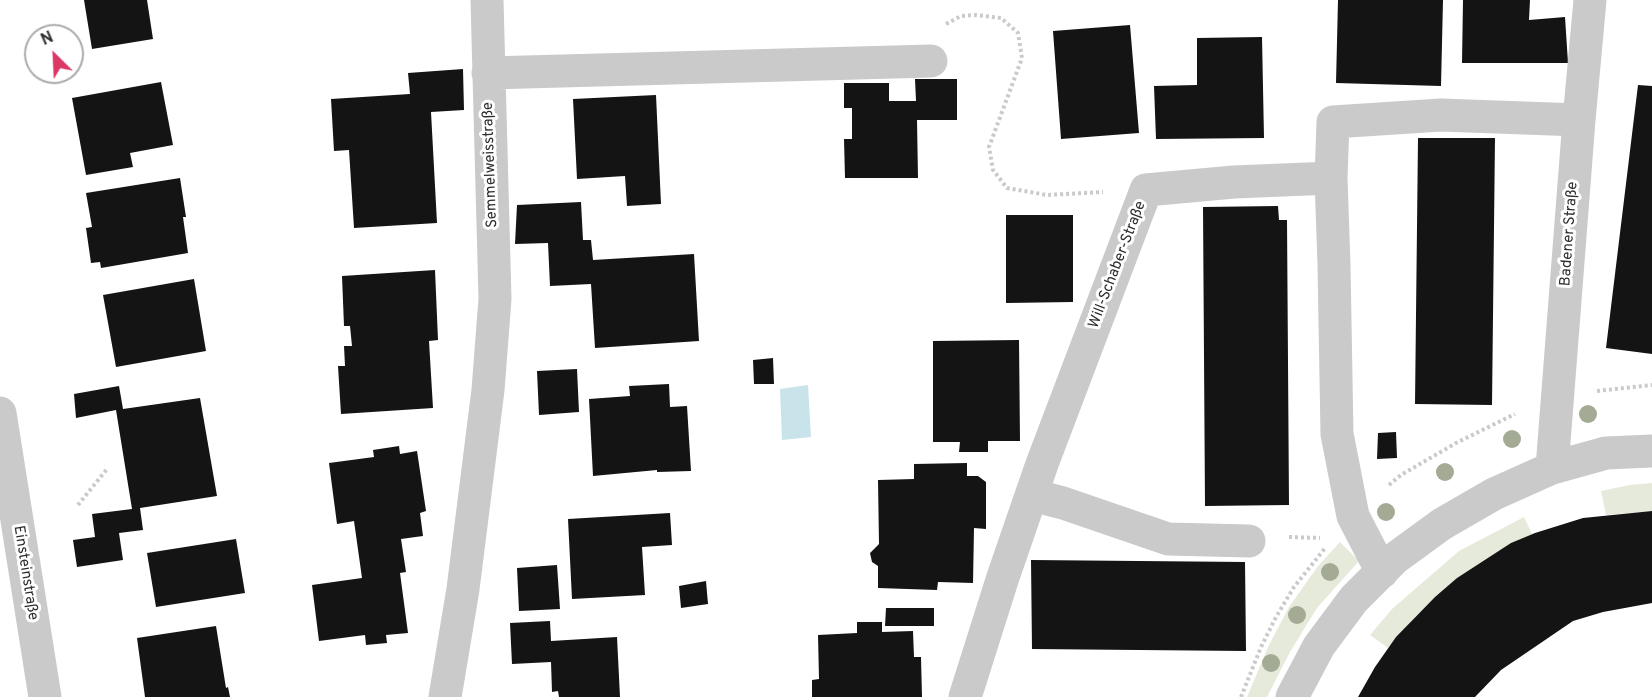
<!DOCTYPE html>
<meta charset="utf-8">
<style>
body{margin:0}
#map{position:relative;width:1652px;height:697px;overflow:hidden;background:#fff;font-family:Overpass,sans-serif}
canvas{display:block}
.north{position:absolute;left:24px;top:24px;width:60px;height:60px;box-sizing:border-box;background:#fff;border:2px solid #ababab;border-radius:50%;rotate:336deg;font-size:16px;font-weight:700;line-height:24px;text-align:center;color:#2d2d2d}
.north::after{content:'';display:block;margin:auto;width:21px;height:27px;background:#dc3866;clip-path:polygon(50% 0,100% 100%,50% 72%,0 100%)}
</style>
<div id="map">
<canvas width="1652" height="697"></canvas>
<div class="north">N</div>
</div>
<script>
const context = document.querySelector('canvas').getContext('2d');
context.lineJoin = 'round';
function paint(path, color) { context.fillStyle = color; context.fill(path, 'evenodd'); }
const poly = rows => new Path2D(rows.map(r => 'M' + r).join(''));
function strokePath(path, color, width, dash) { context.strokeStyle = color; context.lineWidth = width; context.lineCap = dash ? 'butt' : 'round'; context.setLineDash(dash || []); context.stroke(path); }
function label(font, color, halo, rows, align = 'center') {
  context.font = font + ' Overpass,sans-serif'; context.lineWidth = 6; context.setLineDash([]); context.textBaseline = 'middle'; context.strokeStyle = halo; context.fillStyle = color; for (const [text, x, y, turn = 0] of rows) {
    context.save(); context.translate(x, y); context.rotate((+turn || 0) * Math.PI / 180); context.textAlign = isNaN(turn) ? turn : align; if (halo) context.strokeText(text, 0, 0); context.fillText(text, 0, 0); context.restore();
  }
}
paint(poly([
 [1652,483,1652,511,1606,515,1601,491,1630,485],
 [1524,517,1532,534,1514,542,1457,578,1416,616,1388,648,1370,635,1392,609,1459,551],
 [1340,542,1359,561,1317,608,1290,652,1267,697,1247,697,1269,645,1289,607,1318,566]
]), '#e6eadb');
paint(poly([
 [808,385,811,437,782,440,780,389]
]), '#c8e3e9');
paint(poly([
 [84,0,147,0,153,39,92,49],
 [1338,0,1443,0,1441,86,1336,83],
 [1463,0,1530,0,1529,20,1565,17,1568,63,1462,63],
 [1130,25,1139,133,1061,139,1053,31],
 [1262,37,1264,138,1156,139,1154,86,1197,85,1197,38],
 [463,69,464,110,431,112,437,223,354,228,349,150,334,151,331,99,410,94,408,73],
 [915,79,957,79,957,120,917,120,918,178,845,178,844,139,852,139,852,108,844,108,844,83,889,83,889,101,916,101],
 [161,82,173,145,130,153,133,167,86,175,72,98],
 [1638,85,1652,86,1652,354,1606,348],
 [656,95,661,204,627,206,625,176,577,179,573,99],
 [1418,138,1495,138,1492,405,1415,404],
 [180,178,186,217,183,217,188,253,101,268,100,262,91,263,86,228,92,227,86,193],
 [581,202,583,240,591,240,593,260,694,254,699,341,595,348,591,284,550,286,548,243,515,244,517,205],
 [1278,206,1279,220,1287,220,1289,505,1205,506,1203,207],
 [1006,215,1073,215,1073,302,1006,303],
 [435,270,438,340,429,341,433,408,341,414,338,366,345,366,344,346,352,346,350,326,344,326,342,276],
 [194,279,206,351,116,367,103,295],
 [1019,340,1020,441,988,441,988,452,959,452,960,442,933,442,933,341],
 [773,358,774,384,754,384,753,360],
 [577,369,579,412,539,415,537,371],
 [669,384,670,407,687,406,691,471,657,472,657,470,593,476,589,399,630,396,629,386],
 [119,386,123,409,200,398,217,496,140,508,143,530,119,533,123,560,77,567,73,540,95,537,92,514,132,509,116,410,76,418,74,394],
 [1396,432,1397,458,1377,459,1378,433],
 [399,446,400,454,417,451,426,511,420,513,423,536,401,539,406,572,400,573,408,633,386,635,387,643,366,645,365,635,319,641,312,585,362,578,354,521,337,524,329,463,374,457,373,450],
 [967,463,967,476,978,476,986,482,986,529,974,528,973,583,938,582,937,590,878,588,878,566,872,562,870,553,879,544,878,480,914,479,914,464],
 [1652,511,1652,603,1603,612,1573,621,1501,670,1475,697,1358,697,1375,667,1396,637,1435,597,1457,578,1511,543,1535,533,1583,518],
 [670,513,672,545,642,547,645,595,572,599,568,519],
 [236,539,245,593,156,607,147,553],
 [1031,560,1245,562,1246,651,1032,649],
 [557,565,560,609,519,611,517,568],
 [706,581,708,604,681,608,679,586],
 [886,608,934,608,934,626,885,626],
 [550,621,551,641,617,637,620,697,559,697,558,691,552,692,551,662,512,664,510,623],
 [857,622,882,622,882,632,913,631,914,657,921,657,922,697,812,697,812,680,819,679,818,635,857,633],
 [216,626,226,688,228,687,230,697,145,697,137,638]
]), '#141414');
strokePath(poly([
 [946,24,961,16,976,15,1001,18,1018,33,1022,58,989,147,993,170,1007,188,1047,195,1103,192],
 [1597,391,1652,385],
 [1389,485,1401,475,1456,443,1515,414],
 [78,505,107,469],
 [1289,537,1320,538],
 [1241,697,1261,647,1276,617,1294,587,1326,547]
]), '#cacaca', 4, [3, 3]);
strokePath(poly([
 [488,73,931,61],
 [1331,178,1334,265,1337,434,1353,516,1382,572],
 [0,413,45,697],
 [1552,468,1579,120,1590,0],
 [1032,495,1063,503,1168,539,1249,541],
 [445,697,463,589,488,390,495,299,487,0],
 [965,697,1003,577,1042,464,1146,190,1234,182,1331,178,1333,122,1441,115,1579,120],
 [1292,697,1319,646,1354,599,1394,559,1442,524,1494,494,1552,468,1606,453,1652,451]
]), '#cacaca', 33);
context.fillStyle = '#a4ab94';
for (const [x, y] of [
 [1588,414],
 [1512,439],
 [1445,472],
 [1386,512],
 [1330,572],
 [1297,615],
 [1271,663]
]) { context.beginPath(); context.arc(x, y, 9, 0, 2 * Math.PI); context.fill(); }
label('15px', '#2d2d2d', '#fff', [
 ["Semmelweisstraße",491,165,-92],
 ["Badener Straße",1570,234,-86],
 ["Will-Schaber-Straße",1118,265,-69],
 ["Einsteinstraße",25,573,81]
]);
</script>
